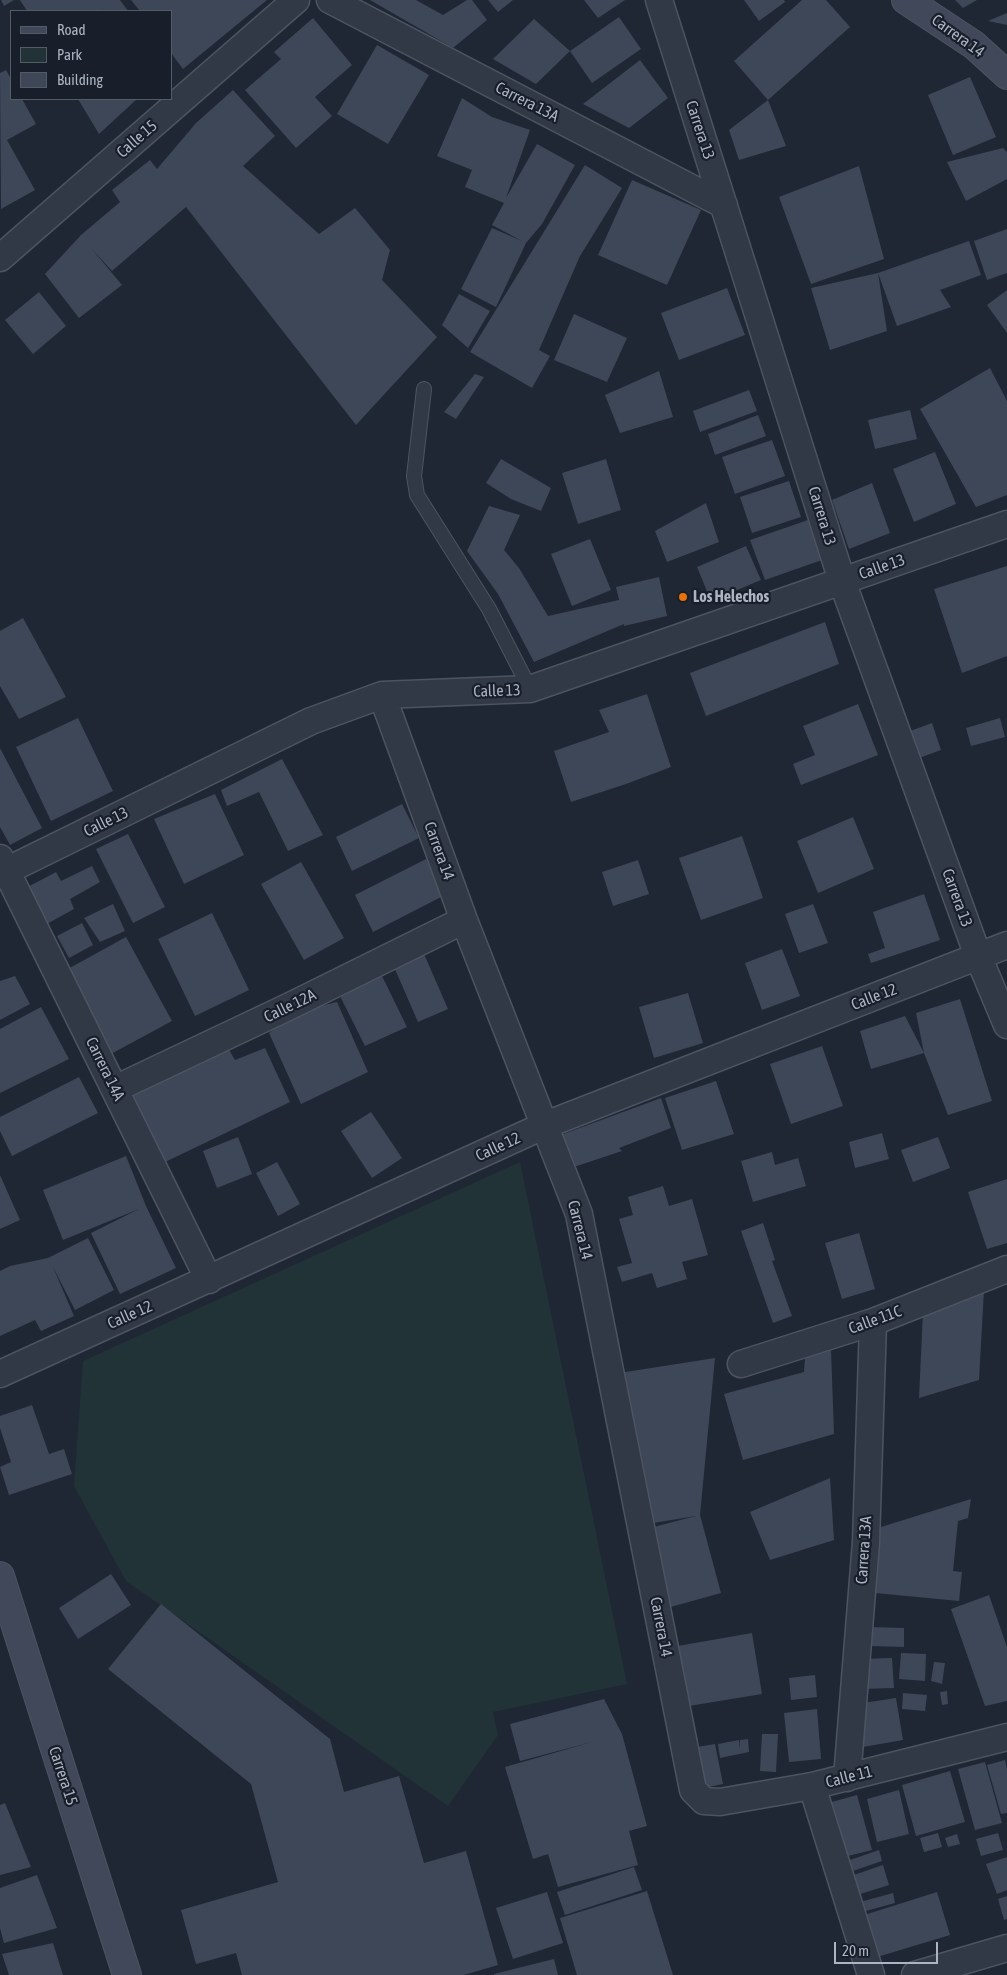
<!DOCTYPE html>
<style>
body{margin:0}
#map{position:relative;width:1007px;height:1975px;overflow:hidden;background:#1f2735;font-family:"Asap Condensed",sans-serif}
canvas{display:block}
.legend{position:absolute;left:10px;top:10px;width:162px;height:90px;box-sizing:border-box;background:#181f2a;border:1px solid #535b67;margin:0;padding:6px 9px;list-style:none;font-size:15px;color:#acb4c3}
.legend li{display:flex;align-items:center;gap:10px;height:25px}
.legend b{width:25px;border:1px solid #535b67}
.scale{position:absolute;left:834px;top:1942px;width:104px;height:22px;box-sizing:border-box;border:2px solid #acb4c3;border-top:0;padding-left:6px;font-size:15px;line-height:18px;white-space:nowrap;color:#acb4c3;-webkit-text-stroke:4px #181f2a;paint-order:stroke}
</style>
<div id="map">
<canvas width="1007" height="1975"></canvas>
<ul class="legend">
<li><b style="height:6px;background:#414859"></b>Road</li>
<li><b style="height:14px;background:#213336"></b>Park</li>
<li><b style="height:14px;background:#3d4758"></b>Building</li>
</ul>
<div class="scale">20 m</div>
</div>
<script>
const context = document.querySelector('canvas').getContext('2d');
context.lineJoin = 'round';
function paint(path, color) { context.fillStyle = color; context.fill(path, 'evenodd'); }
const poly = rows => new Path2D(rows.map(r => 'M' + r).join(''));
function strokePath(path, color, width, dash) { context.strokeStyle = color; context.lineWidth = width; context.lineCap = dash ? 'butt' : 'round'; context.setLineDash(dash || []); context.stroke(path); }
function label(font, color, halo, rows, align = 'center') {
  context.font = font + ' "Asap Condensed",sans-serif'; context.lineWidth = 4.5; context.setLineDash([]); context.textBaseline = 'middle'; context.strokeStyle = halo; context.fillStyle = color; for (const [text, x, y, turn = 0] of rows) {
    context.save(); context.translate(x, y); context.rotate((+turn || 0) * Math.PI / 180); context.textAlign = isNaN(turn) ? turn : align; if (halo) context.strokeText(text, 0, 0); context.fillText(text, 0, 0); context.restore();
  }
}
paint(poly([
 [520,1162,627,1684,493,1712,498,1735,448,1806,126,1581,74,1486,83,1361]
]), '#213336');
paint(poly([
 [1,0,14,0,4,6],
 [20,0,120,0,128,11,103,11,102,9,102,11,27,11],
 [131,0,267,0,183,69,171,53,171,11,140,11],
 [370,0,416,0,443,15,467,0,472,0,487,20,453,48],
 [488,0,513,0,498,12],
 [584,0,625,0,598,18],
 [744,0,784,0,785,2,759,21],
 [802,0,826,0,850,27,768,100,734,61],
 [955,0,977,0,963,8],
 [1007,13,1007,25,988,21],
 [619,17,641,49,592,83,570,51,536,84,493,59,534,19,570,51],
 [313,18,352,65,315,97,332,116,296,148,245,90,281,59,274,52],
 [377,45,429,75,388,144,337,114],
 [640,60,668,98,629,128,583,104],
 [6,70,11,79,11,99,22,99,36,124,7,140,35,190,1,209,0,73],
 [970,77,996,137,953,155,928,95],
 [233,90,275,136,243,166,319,234,355,208,390,250,382,280,437,337,356,425,186,207,112,271,91,248,122,285,79,318,45,274,81,235,120,202,112,190,150,160,157,169,196,123],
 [462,98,492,117,530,130,506,198,537,144,575,165,542,224,526,243,496,307,461,289,492,228,522,241,492,225,504,203,465,187,472,170,437,156],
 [78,99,137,99,99,134],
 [768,100,786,146,739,160,729,130],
 [1003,148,1007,152,1007,179,966,201,947,162],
 [585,165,622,188,580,256,539,350,550,356,532,388,470,352],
 [859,166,884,259,811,284,779,197],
 [632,180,701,210,667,285,598,255],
 [1007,229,1007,273,987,280,974,241],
 [969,241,981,275,940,290,951,307,897,326,878,273],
 [878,273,887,331,830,350,811,288],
 [727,288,745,335,679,360,661,313],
 [1007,290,1007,333,987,305],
 [39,292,66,326,33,354,5,320],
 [459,294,490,311,468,348,442,325],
 [574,314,627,338,607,382,554,360],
 [990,368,1007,401,1007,495,976,507,920,409],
 [659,371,673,417,620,433,605,395],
 [475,374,484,377,456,419,444,412],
 [749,390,757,411,700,432,693,411],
 [910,410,917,439,875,449,868,420],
 [758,415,766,436,715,455,708,434],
 [772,440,785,476,735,494,722,457],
 [935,452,956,504,914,522,893,469],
 [501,459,551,488,541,511,511,499,486,483],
 [606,459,621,510,578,524,562,473],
 [789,481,801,517,752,533,740,497],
 [872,483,890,533,849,549,832,500],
 [706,503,719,542,667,562,655,531],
 [489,506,520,515,504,550,519,568,548,616,619,600,616,587,659,577,667,616,624,626,624,624,534,662,498,594,467,551],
 [808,520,822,560,765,580,750,540],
 [590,539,611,590,572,606,551,554],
 [746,546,761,580,711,601,697,567],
 [1007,566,1007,656,962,673,934,589],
 [23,618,66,697,19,719,0,686,0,631],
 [825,622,839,664,706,716,690,673],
 [647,694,671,767,626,784,571,802,554,751,609,732,599,710],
 [858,704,878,755,801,785,793,764,815,755,803,726],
 [78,718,113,791,51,821,16,747],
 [1000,718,1005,737,971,746,966,728],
 [932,723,941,750,911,761,902,734],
 [0,748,42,828,10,845,0,827],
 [282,759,323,835,288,851,259,792,227,806,221,790],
 [215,794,244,855,184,884,154,819],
 [402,804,419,838,352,871,336,837],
 [853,817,874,869,818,893,797,841],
 [128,834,165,907,133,923,96,849],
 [742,836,763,898,701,920,679,858],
 [426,859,445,895,373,932,355,895],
 [638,860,649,894,613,906,602,872],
 [301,862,344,938,304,960,261,884],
 [92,866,100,882,70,899,74,909,43,926,24,889,56,872,61,881],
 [924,894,940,940,871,963,868,954,885,948,873,912],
 [113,904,125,931,100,942,84,918],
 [813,904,828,943,799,953,785,914],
 [212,913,249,990,195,1016,158,939],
 [82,923,93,945,69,958,57,936],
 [126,937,172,1021,111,1054,66,970],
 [782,949,800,996,762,1010,745,963],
 [424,954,448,1009,418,1022,394,967],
 [15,976,30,1004,0,1020,0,981],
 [382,976,407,1027,365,1046,340,996],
 [688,993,703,1043,654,1058,639,1007],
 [960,999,992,1101,948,1115,924,1053,916,1013],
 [337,1002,368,1072,301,1104,269,1033,296,1012],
 [41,1007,69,1059,0,1093,0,1029],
 [905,1016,924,1053,871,1069,860,1031],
 [225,1043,235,1060,265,1048,290,1102,159,1165,124,1091],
 [822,1046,843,1106,791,1124,770,1064],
 [79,1077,98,1113,12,1156,0,1131,0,1117],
 [716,1081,734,1134,682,1150,665,1098],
 [661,1098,671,1128,619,1148,622,1151,568,1169,558,1136],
 [371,1112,402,1158,372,1178,341,1131],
 [882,1133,889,1159,855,1168,849,1142],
 [238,1137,252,1174,217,1188,203,1151],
 [938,1137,950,1168,913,1182,901,1150],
 [772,1152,775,1165,798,1158,806,1186,753,1202,741,1161],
 [126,1156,146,1206,176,1268,120,1294,91,1233,139,1209,63,1240,43,1190],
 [277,1162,300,1204,278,1216,256,1173],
 [0,1175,20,1220,0,1229],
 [1007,1179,1007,1243,987,1249,968,1192],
 [663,1186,669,1206,692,1199,708,1255,682,1262,687,1279,657,1288,652,1273,622,1282,617,1267,632,1263,619,1219,633,1215,628,1197],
 [763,1223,775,1260,772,1261,792,1316,773,1323,741,1231],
 [859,1233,875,1289,842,1299,825,1243],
 [88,1238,114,1290,75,1310,53,1267,74,1316,41,1331,35,1320,0,1336,0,1271,10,1266,48,1258],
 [984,1290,979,1380,919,1398,923,1311],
 [831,1350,834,1434,743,1460,724,1394,804,1372,805,1358],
 [715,1358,700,1515,721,1593,667,1608,646,1529,696,1516,653,1523,619,1373],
 [32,1405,49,1454,64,1449,72,1474,9,1495,0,1467,11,1462,0,1428,0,1416],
 [830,1478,834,1540,770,1560,750,1512],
 [971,1499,968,1518,958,1521,953,1571,962,1572,959,1601,875,1593,881,1527],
 [111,1574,131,1605,78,1639,59,1608],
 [989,1595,1007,1647,1007,1701,985,1706,951,1609],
 [161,1604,330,1739,344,1792,399,1776,424,1863,466,1851,498,1965,464,1975,242,1975,236,1953,196,1964,181,1910,278,1882,251,1784,108,1669],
 [871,1627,904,1628,904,1647,870,1646],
 [752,1633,762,1694,683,1707,672,1647],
 [901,1653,926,1654,925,1681,899,1679],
 [892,1658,894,1688,863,1689,861,1659],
 [934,1662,945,1663,942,1684,931,1681],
 [815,1675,817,1697,791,1700,789,1678],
 [947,1691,948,1704,942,1705,940,1692],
 [903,1693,927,1695,925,1711,902,1709],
 [896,1698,903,1740,863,1747,856,1704],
 [604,1699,622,1734,647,1826,629,1831,638,1865,558,1887,548,1854,533,1859,505,1767,592,1742,520,1761,510,1724],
 [817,1709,821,1759,789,1762,784,1713],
 [762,1734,778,1734,776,1772,760,1771],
 [748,1739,749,1752,720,1758,718,1744,739,1740,740,1749,740,1740],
 [715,1744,723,1784,699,1789,691,1748],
 [1005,1760,1007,1769,1007,1813,1001,1814,987,1765],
 [985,1762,1002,1823,975,1830,958,1769],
 [950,1771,965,1822,916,1836,902,1785],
 [899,1790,909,1834,877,1842,867,1799],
 [857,1795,872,1850,836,1859,821,1805],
 [5,1803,31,1867,0,1875,0,1805],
 [938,1833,942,1847,924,1852,920,1838],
 [998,1833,1003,1850,981,1856,976,1839],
 [957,1834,960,1844,948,1847,945,1838],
 [879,1850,882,1861,847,1873,844,1862],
 [1007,1857,1007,1890,997,1894,986,1864],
 [883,1865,889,1885,854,1896,848,1877],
 [634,1867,642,1890,565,1915,557,1892],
 [37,1875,57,1928,4,1943,0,1928,0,1888],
 [647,1891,673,1975,577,1975,560,1918],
 [547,1892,563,1943,513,1959,496,1908],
 [937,1892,950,1935,874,1958,861,1916],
 [893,1893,895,1903,862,1912,860,1902],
 [1007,1896,1007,1919,1004,1920,998,1899],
 [53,1943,63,1975,9,1975,2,1954],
 [554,1959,558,1975,494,1975,494,1974]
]), '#3d4758');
const lane = poly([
 [424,389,414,476,417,495,489,609,530,689]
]);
const street = poly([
 [330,0,724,205],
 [659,0,842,581,978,956,1007,1025],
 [0,258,296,0],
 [382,695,464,920,579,1214,693,1790,704,1801,720,1802,812,1786,1007,1737],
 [0,858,209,1280],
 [0,874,311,721,382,695,530,689,1007,524],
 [115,1089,288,1007,464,920],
 [741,1364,873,1322,1007,1269],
 [0,1374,543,1126,1007,945],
 [847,1778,866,1542,873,1322],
 [812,1786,871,1975],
 [915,1975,1007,1948]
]);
const secondary = poly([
 [906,0,974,45,1007,75],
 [0,1576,127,1975]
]);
strokePath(lane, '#4d5461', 16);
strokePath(street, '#4d5461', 29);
strokePath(secondary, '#4d5461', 30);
strokePath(lane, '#323946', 14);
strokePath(street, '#323946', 26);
strokePath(secondary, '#414859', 28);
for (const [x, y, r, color] of [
 [683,597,5,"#e8710a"]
]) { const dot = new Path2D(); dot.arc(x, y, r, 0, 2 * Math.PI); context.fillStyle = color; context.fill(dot); strokePath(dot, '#181f2a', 2); }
label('16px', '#acb4c3', '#181f2a', [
 ["Carrera 14",958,36,36],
 ["Carrera 13A",527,102,27],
 ["Carrera 13",700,130,72],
 ["Calle 15",137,139,-41],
 ["Carrera 13",822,516,73],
 ["Calle 13",882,567,-19],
 ["Calle 13",497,691,-2],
 ["Calle 13",106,822,-26],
 ["Carrera 14",439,851,70],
 ["Carrera 13",957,898,70],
 ["Calle 12",874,997,-21],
 ["Calle 12A",290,1006,-26],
 ["Carrera 14A",105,1069,64],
 ["Calle 12",498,1147,-25],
 ["Carrera 14",580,1230,76],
 ["Calle 12",130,1315,-24],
 ["Calle 11C",875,1320,-20],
 ["Carrera 13A",864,1550,-86],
 ["Carrera 14",661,1627,79],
 ["Carrera 15",63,1776,72],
 ["Calle 11",849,1777,-14]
]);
label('bold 16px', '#acb4c3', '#181f2a', [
 ["Los Helechos",693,597]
], 'left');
</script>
